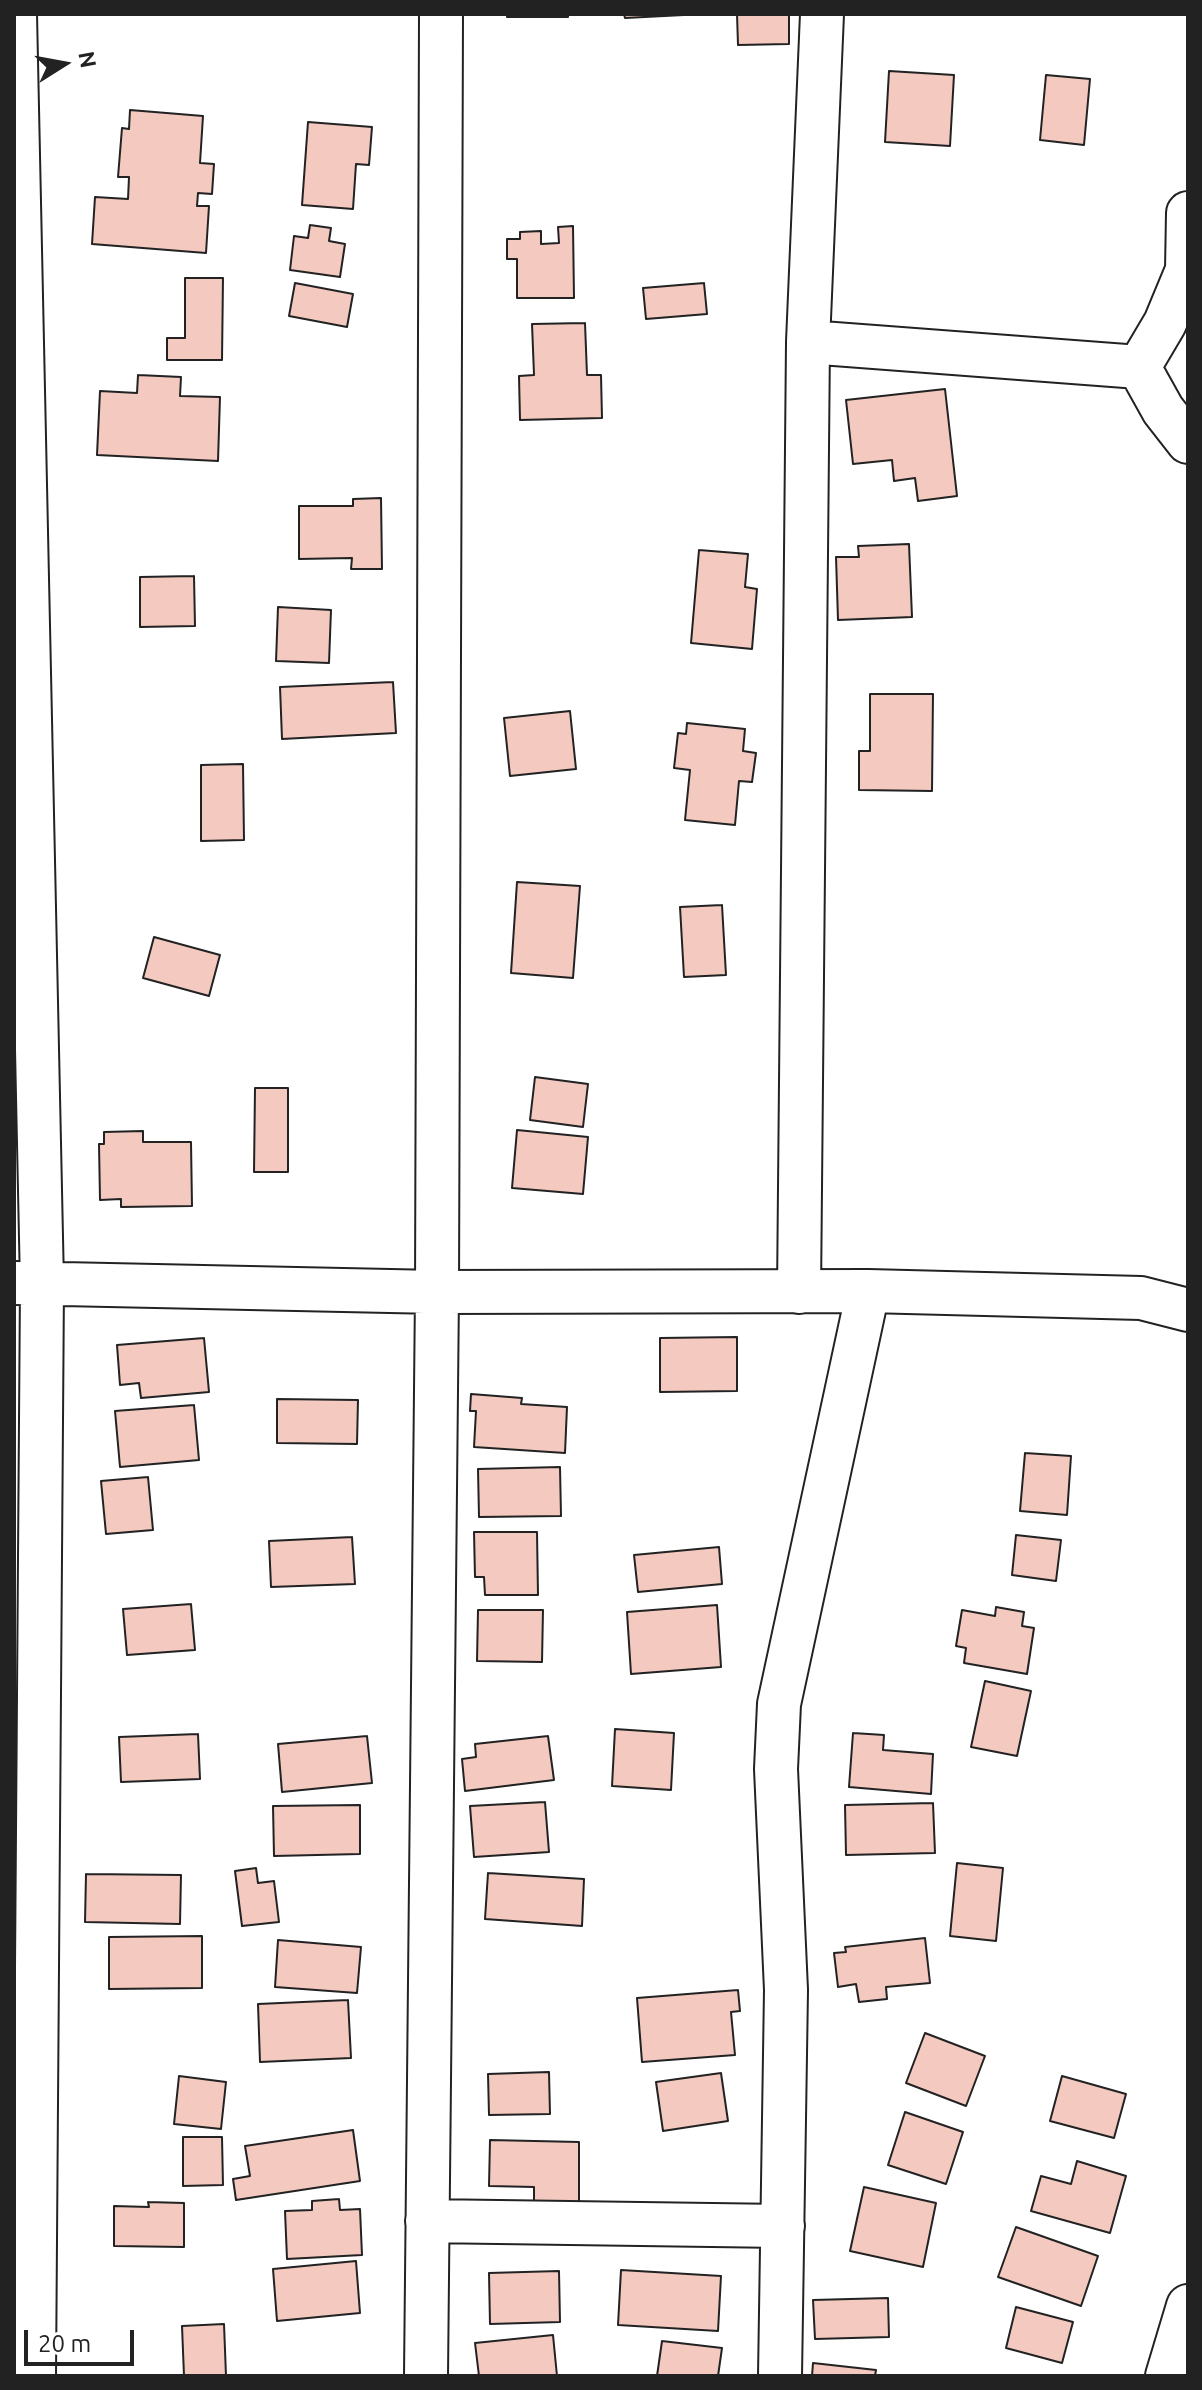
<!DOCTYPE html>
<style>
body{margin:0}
#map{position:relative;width:1202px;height:2390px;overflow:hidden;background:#fff;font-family:Ubuntu,sans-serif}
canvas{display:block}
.frame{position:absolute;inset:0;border:16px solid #222;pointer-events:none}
.north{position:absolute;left:24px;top:24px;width:80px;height:80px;-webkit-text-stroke:6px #fff;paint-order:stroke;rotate:79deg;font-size:22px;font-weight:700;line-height:32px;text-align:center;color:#222}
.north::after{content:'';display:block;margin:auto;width:28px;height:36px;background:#222;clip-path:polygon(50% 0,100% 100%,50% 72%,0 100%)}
.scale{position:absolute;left:24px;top:2330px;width:110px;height:36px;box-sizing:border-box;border:4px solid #222;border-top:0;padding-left:10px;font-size:24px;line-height:28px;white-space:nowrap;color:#222;-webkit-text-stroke:6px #fff;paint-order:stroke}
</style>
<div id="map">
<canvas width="1202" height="2390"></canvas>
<div class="frame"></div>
<div class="north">N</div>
<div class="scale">20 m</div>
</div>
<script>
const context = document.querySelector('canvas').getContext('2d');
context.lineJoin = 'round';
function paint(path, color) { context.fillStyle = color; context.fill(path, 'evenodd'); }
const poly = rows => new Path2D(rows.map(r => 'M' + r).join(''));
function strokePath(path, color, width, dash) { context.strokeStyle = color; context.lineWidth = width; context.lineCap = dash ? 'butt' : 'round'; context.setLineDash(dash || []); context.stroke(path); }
const building = poly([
 [507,14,568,14,568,17,507,17,507,14],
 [624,14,684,14,684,15,625,18,624,14],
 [737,14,789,14,789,44,738,45,737,14],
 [889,71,954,75,950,146,885,142,889,71],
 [1046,75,1090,79,1084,145,1040,140,1046,75],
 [130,110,203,116,200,163,214,164,212,194,198,193,197,206,209,206,206,253,92,244,95,197,128,199,129,177,118,177,122,128,129,129,130,110],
 [308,122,372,127,369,165,356,164,353,209,302,205,308,122],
 [310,225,331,228,329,241,345,244,340,277,290,270,294,236,308,238,310,225],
 [573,226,574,298,517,298,517,259,507,259,507,239,520,239,520,232,541,231,541,244,559,243,558,227,573,226],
 [185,278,223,278,222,360,167,360,167,338,185,338,185,278],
 [295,283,353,294,347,327,289,316,295,283],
 [704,283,707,314,646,319,643,288,704,283],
 [585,323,587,375,601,375,602,418,520,420,519,376,534,375,532,324,585,323],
 [138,375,181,377,180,396,220,397,218,461,97,455,100,391,137,393,138,375],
 [945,389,957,496,918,501,915,478,894,481,892,460,853,464,846,400,945,389],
 [381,498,382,569,351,569,352,558,299,559,299,506,353,506,353,499,381,498],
 [909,544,912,617,838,620,836,557,859,557,858,546,909,544],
 [699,550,748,554,745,587,757,589,752,649,691,643,699,550],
 [194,576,195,626,140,627,140,577,194,576],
 [278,607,331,610,329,663,276,661,278,607],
 [393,682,396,733,282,739,280,687,393,682],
 [870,694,933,694,932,791,859,790,859,751,870,751,870,694],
 [570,711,576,769,510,776,504,718,570,711],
 [687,723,745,729,743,751,756,753,752,782,739,781,735,825,685,820,690,770,674,768,678,733,686,734,687,723],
 [243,764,244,840,201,841,201,765,243,764],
 [517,882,580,886,573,978,511,973,517,882],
 [722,905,726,975,684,977,680,907,722,905],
 [154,937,220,955,209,996,143,978,154,937],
 [535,1077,588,1084,583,1127,530,1120,535,1077],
 [255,1088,288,1088,288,1172,254,1172,255,1088],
 [517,1130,588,1137,583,1194,512,1188,517,1130],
 [143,1131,143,1142,191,1142,192,1206,121,1207,121,1199,100,1200,99,1144,104,1144,104,1132,143,1131],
 [737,1337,737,1391,660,1392,660,1338,737,1337],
 [204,1338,209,1392,141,1398,139,1383,120,1385,117,1345,204,1338],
 [471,1394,522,1398,521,1404,567,1407,565,1453,474,1447,476,1411,470,1411,471,1394],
 [277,1399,358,1400,357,1444,277,1443,277,1399],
 [194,1405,199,1460,120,1467,115,1411,194,1405],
 [1025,1453,1071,1456,1067,1515,1020,1511,1025,1453],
 [560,1467,561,1516,479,1517,478,1469,560,1467],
 [148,1477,153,1530,106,1534,101,1481,148,1477],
 [474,1532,537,1532,538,1595,485,1595,484,1577,475,1577,474,1532],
 [1016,1535,1061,1540,1056,1581,1012,1575,1016,1535],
 [352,1537,355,1584,271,1587,269,1541,352,1537],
 [719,1547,722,1584,638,1592,634,1555,719,1547],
 [191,1604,195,1650,127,1655,123,1609,191,1604],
 [717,1605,721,1667,631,1674,627,1612,717,1605],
 [996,1607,1024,1612,1022,1626,1034,1628,1027,1674,964,1663,966,1648,956,1646,962,1610,995,1616,996,1607],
 [478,1610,543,1610,542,1662,477,1661,478,1610],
 [985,1681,1031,1691,1017,1756,971,1747,985,1681],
 [615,1729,674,1733,671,1790,612,1786,615,1729],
 [853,1733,884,1735,883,1750,933,1754,931,1794,849,1787,853,1733],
 [198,1734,200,1779,121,1782,119,1737,198,1734],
 [367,1736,372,1783,282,1792,278,1744,367,1736],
 [548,1736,554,1780,465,1791,462,1759,476,1757,475,1744,548,1736],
 [545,1802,549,1852,474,1857,470,1806,545,1802],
 [933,1803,935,1853,846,1855,845,1805,933,1803],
 [360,1805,360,1854,274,1856,273,1806,360,1805],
 [957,1863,1003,1868,996,1941,950,1936,957,1863],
 [256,1868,258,1883,274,1881,279,1922,242,1926,235,1871,256,1868],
 [488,1873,584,1879,582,1926,485,1919,488,1873],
 [86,1874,181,1875,180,1924,85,1922,86,1874],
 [202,1936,202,1988,109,1989,109,1937,202,1936],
 [925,1938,930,1983,886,1987,887,1999,859,2002,856,1984,838,1987,834,1953,846,1952,845,1947,925,1938],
 [278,1940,361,1947,357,1993,275,1987,278,1940],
 [738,1990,740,2011,731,2012,735,2055,642,2062,637,1998,738,1990],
 [348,2000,351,2058,260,2062,258,2004,348,2000],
 [925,2033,985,2056,966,2106,906,2083,925,2033],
 [549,2072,550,2114,489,2115,488,2074,549,2072],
 [721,2073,728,2121,663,2131,656,2082,721,2073],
 [179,2076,226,2082,221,2129,174,2124,179,2076],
 [1062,2076,1126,2094,1114,2138,1050,2121,1062,2076],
 [905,2112,963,2132,946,2184,888,2165,905,2112],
 [353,2130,360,2181,236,2200,233,2179,250,2176,245,2146,353,2130],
 [183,2137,222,2137,223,2185,183,2186,183,2137],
 [490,2140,579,2142,579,2203,534,2203,534,2187,489,2186,490,2140],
 [1077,2161,1126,2176,1110,2233,1031,2211,1041,2176,1071,2184,1077,2161],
 [864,2187,936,2203,923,2267,850,2251,864,2187],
 [339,2199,340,2210,360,2209,362,2255,287,2259,285,2211,312,2210,312,2201,339,2199],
 [148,2202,184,2203,184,2247,114,2246,114,2206,149,2207,148,2202],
 [1016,2227,1098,2256,1081,2306,998,2277,1016,2227],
 [356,2261,360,2313,277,2321,273,2269,356,2261],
 [621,2270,721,2276,718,2331,618,2325,621,2270],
 [559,2271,560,2322,490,2324,489,2273,559,2271],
 [888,2298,889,2337,815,2339,813,2300,888,2298],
 [1016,2307,1073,2322,1062,2363,1006,2348,1016,2307],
 [224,2324,226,2376,184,2376,182,2326,224,2324],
 [553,2335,557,2376,479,2376,475,2343,553,2335],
 [662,2341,722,2348,718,2376,657,2376,662,2341],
 [813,2363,876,2370,875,2376,812,2376,813,2363]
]);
paint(building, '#f3c9c0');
strokePath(building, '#222', 2);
const minor = poly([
 [15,14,42,1284,34,2376],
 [808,342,1139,367,1165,323,1187,270,1188,213],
 [1139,367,1163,410,1188,442],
 [15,1283,437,1292,868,1291,1141,1298,1188,1310],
 [799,1292,808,342,822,14],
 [427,2221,783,2226],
 [426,2376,437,1292,441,14],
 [780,2376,786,1990,776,1769,779,1704,868,1291],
 [1167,2376,1188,2306]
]);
strokePath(minor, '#222', 46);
strokePath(minor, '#fff', 42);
</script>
